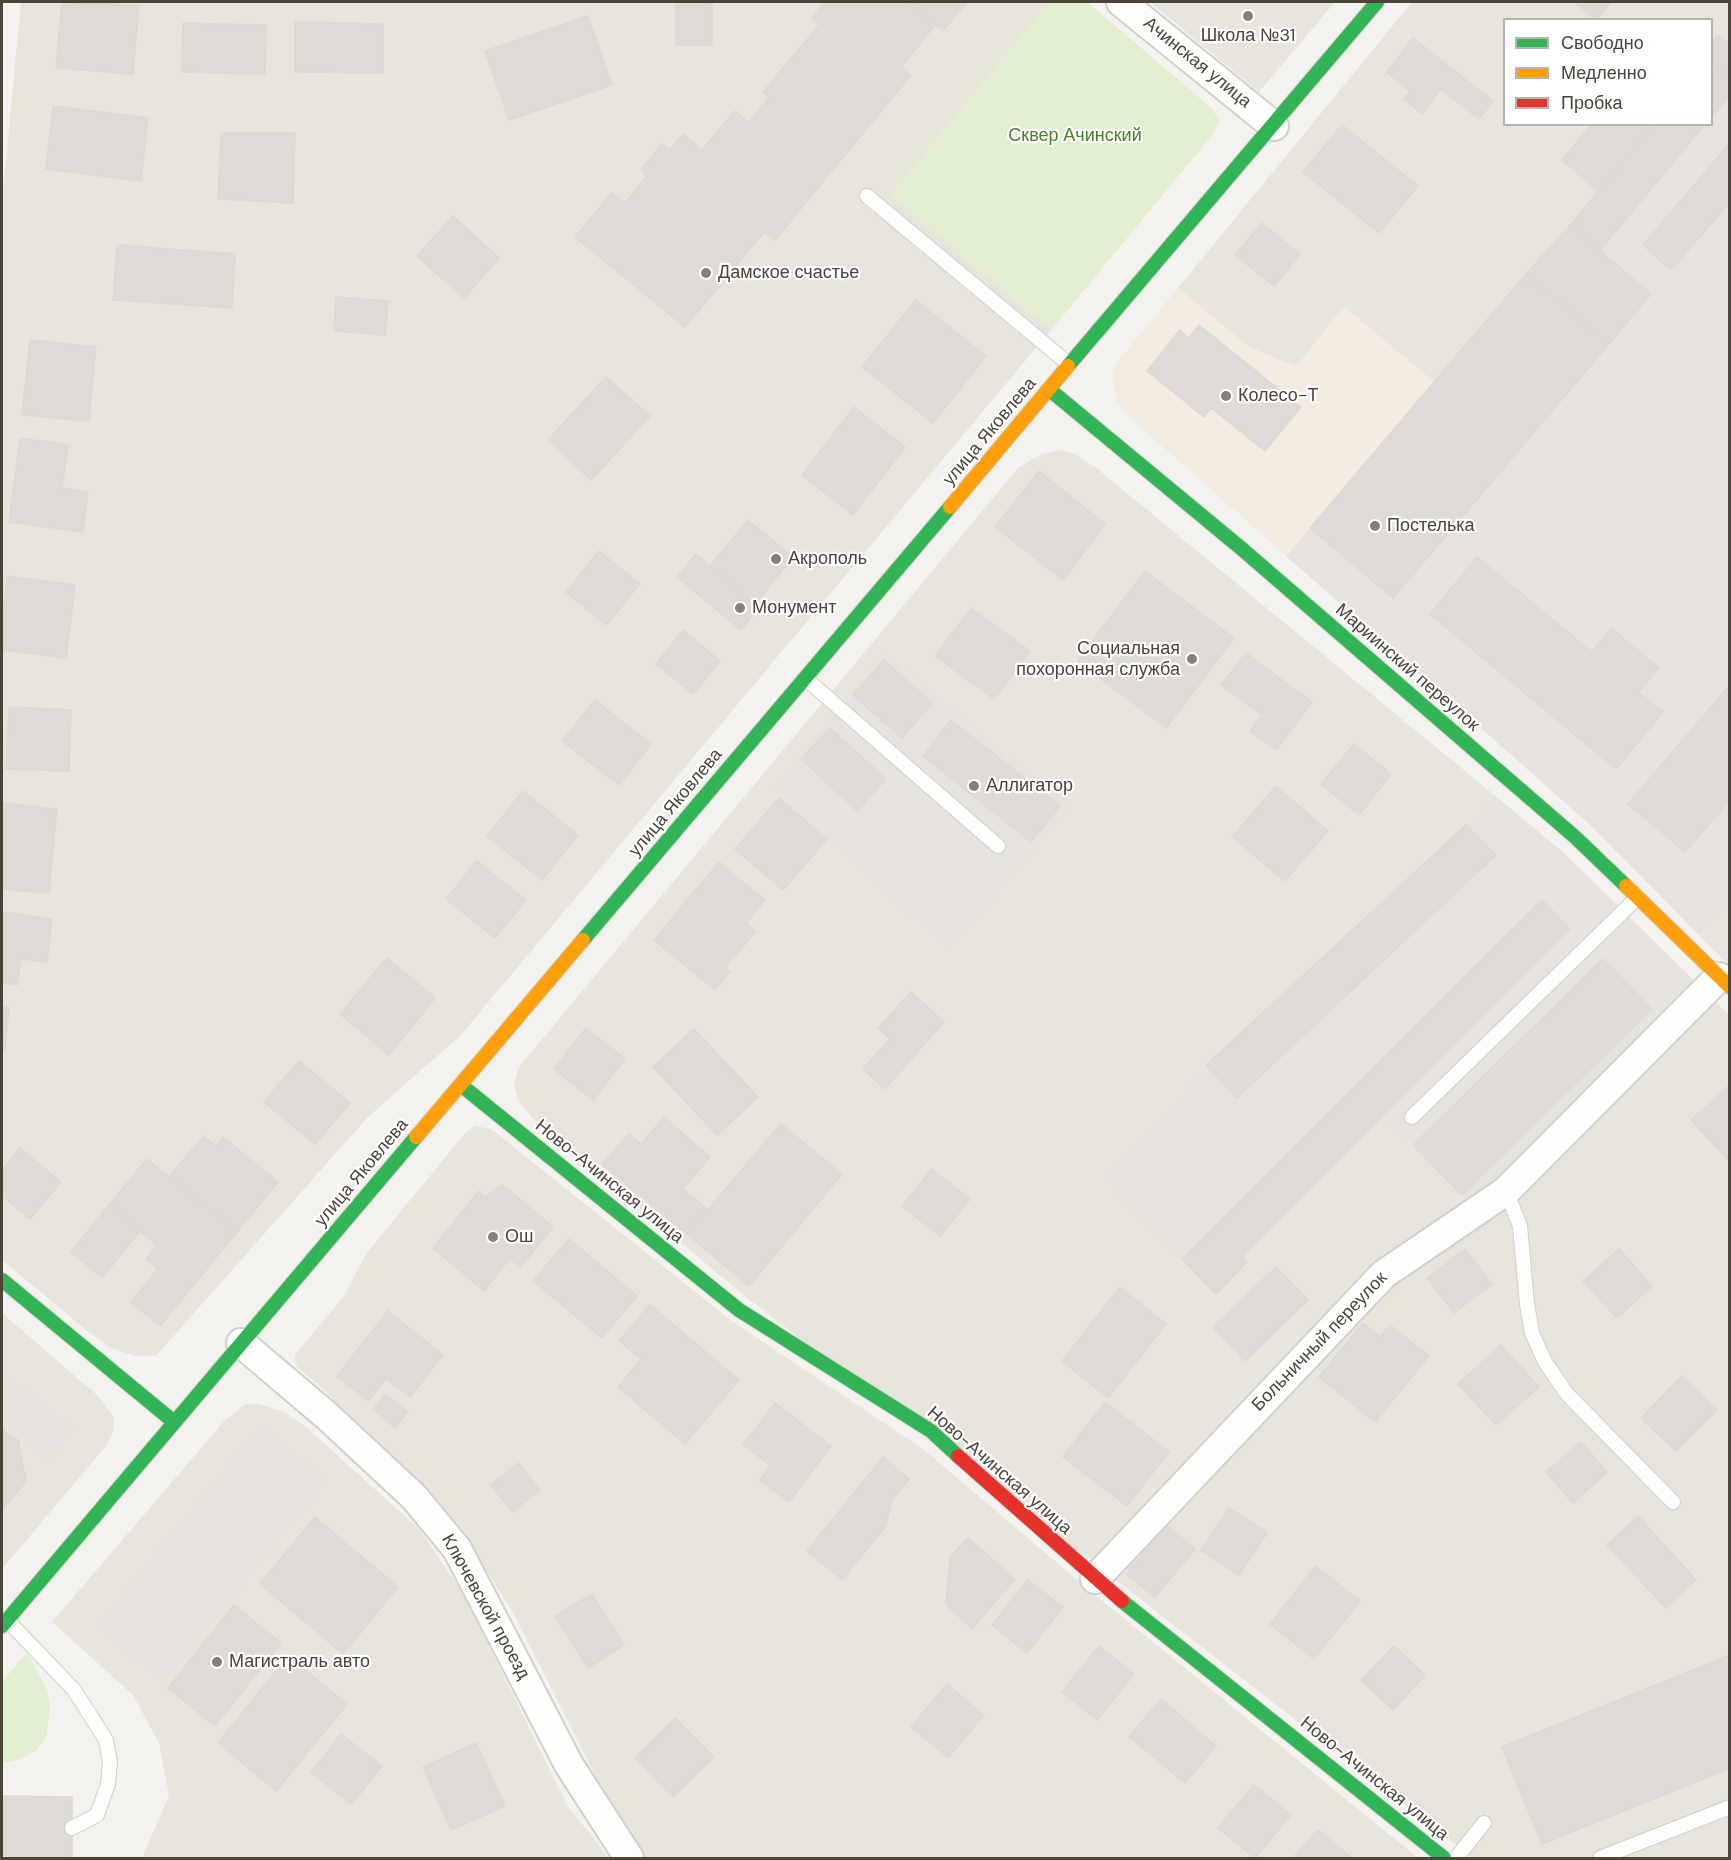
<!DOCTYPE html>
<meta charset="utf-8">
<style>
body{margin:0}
#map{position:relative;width:1731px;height:1860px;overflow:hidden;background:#f4f2ee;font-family:"DM Sans",sans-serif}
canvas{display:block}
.frame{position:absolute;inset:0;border:3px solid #4b4439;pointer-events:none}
.legend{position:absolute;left:1503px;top:18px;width:210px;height:108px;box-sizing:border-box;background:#fff;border:2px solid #b7b4b0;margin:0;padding:8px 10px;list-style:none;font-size:18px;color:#4b4439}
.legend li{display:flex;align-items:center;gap:12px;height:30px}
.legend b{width:30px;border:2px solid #b7b4b0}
</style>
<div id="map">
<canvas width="1731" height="1860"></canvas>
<div class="frame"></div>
<ul class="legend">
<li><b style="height:8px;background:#30b455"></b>Свободно</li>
<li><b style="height:8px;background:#ff9f0a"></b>Медленно</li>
<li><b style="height:8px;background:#e5322d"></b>Пробка</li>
</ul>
</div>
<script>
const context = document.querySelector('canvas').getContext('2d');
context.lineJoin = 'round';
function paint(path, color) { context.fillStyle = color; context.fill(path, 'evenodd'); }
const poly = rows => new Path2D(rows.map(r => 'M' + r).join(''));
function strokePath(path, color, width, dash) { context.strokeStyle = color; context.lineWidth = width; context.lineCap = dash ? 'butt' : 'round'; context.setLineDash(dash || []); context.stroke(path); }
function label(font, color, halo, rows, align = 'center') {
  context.font = font + ' "DM Sans",sans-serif'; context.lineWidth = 4.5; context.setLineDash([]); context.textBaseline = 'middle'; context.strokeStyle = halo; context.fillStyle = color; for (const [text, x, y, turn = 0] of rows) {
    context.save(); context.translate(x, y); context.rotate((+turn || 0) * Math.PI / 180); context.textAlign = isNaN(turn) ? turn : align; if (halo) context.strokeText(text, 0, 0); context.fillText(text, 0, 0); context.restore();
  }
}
paint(poly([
 [21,2,1087,2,1211,108,1220,121,1212,135,1051,330,460,1036,367,1118,156,1356,136,1356,113,1349,91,1334,2,1260,2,201],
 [1150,2,1335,2,1259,92],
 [1412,2,1729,2,1729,44,1718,35,1712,42,1712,20,1504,20,1504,124,1592,125,1562,160,1598,191,1434,382,1344,307,1296,367,1247,346,1178,288],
 [1059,450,1073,453,1095,467,1493,794,1466,825,1206,1064,1102,1179,1216,1293,1247,1262,1242,1257,1383,1115,1471,1204,1096,1564,747,1298,532,1118,518,1100,514,1084,519,1067,1018,468,1041,454],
 [1729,901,1729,965,1700,936],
 [1714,1000,1729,1015,1729,1858,1473,1858,1112,1577,1388,1280],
 [475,1126,491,1129,732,1321,923,1449,1088,1589,1418,1858,646,1858,598,1781,512,1610,459,1530,321,1387,297,1367,295,1362,295,1355,344,1296,366,1254,465,1133],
 [2,1313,97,1395,114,1417,113,1432,106,1446,2,1569],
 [246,1404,259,1404,284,1412,304,1425,419,1529,463,1593,567,1805,609,1858,142,1858,169,1796,159,1743,133,1695,52,1622,226,1419]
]), '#e7e4dc');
paint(poly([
 [1178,288,1247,346,1296,367,1343,307,1434,382,1286,556,1130,418,1116,402,1113,371,1120,358]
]), '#f3ebdf');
paint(poly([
 [1718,35,1729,44,1730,901,1700,936,1588,823,1286,556,1655,125,1712,124,1712,42],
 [884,653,1069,808,950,948,773,790],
 [1493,794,1563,852,1698,984,1499,1184,1471,1204,1383,1116,1242,1257,1247,1262,1216,1294,1102,1179,1206,1064,1466,825]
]), '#e6e2de');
paint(poly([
 [1217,2,1274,2,1251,30]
]), '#eae5da');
paint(poly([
 [1049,2,1087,2,1211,108,1220,121,1212,135,1051,330,890,195],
 [27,1652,47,1690,50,1705,47,1735,37,1750,21,1759,2,1763,2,1682]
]), '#e1eecf');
paint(poly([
 [1729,202,1729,320,1672,270],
 [2,1371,74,1429,49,1460,2,1423],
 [259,1426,327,1480,164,1682,97,1628]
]), '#e6e3df');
const building = poly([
 [62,2,139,5,133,74,56,68,62,2],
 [676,2,712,2,712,45,676,45,676,2],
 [825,2,906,2,935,25,901,67,911,75,775,240,764,232,685,327,575,237,612,193,625,203,647,176,641,170,662,144,670,150,683,134,702,150,735,111,749,123,769,97,763,92,820,24,812,18,825,2],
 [906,2,967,2,943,31,906,2],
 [1574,2,1611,2,1596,20,1574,2],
 [588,16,612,85,509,120,485,51,588,16],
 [295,22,383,24,383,73,295,72,295,22],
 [183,23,266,25,265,74,182,72,183,23],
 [1718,35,1730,44,1730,77,1712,62,1712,42,1718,35],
 [1413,38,1493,101,1479,119,1441,89,1422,114,1404,99,1410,91,1387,72,1413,38],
 [1712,62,1730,77,1730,95,1712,117,1712,62],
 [53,106,148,118,141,181,46,169,53,106],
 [1592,124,1655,124,1598,191,1562,160,1592,124],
 [1655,124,1705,124,1600,250,1570,225,1655,124],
 [1342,125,1418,186,1379,233,1303,172,1342,125],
 [221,133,295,133,293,203,218,199,221,133],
 [1730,143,1730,202,1671,270,1643,245,1730,143],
 [453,216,499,258,464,298,417,256,453,216],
 [1262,223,1300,254,1274,286,1235,255,1262,223],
 [1570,225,1651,294,1609,344,1526,274,1570,225],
 [117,245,235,254,232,308,113,300,117,245],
 [1526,274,1609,344,1393,598,1310,528,1526,274],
 [336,297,388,301,385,335,334,331,336,297],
 [916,300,986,356,933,423,862,367,916,300],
 [1199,325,1301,407,1265,451,1211,408,1204,417,1147,371,1180,330,1189,338,1199,325],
 [30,340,96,347,89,421,22,415,30,340],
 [606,377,650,416,591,480,548,440,606,377],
 [854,407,905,447,853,515,802,475,854,407],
 [20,438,68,445,62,488,88,492,83,532,9,522,20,438],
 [1039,471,1105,524,1063,580,995,527,1039,471],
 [748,520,793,557,755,604,710,566,748,520],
 [599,551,640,584,606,625,566,592,599,551],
 [696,554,759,607,741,630,677,577,696,554],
 [1477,557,1592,652,1611,628,1659,668,1638,692,1663,712,1616,769,1430,614,1477,557],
 [1145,571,1234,638,1166,728,1077,661,1145,571],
 [7,576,75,585,66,658,2,650,2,622,7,576],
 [971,608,1030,651,994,699,935,656,971,608],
 [683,630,720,661,693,694,656,664,683,630],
 [1246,653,1312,702,1276,750,1250,731,1262,715,1221,685,1246,653],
 [884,660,932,703,902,738,853,695,884,660],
 [1730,685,1730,800,1685,852,1628,804,1730,685],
 [595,700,651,744,619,785,562,741,595,700],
 [9,707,71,710,69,771,6,769,9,707],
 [951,720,1060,806,1031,842,923,756,951,720],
 [830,728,886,779,857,811,801,759,830,728],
 [1354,744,1391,774,1359,815,1321,784,1354,744],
 [1276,786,1328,831,1285,881,1232,837,1276,786],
 [523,791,578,835,542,880,487,836,523,791],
 [779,798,827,839,783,890,735,849,779,798],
 [2,803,57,809,49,893,2,889,2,803],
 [1466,825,1496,855,1237,1098,1206,1065,1466,825],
 [477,861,526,900,495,938,446,899,477,861],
 [719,862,765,900,746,923,756,931,725,968,730,972,715,990,654,940,719,862],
 [1542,900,1570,929,1242,1257,1247,1262,1216,1294,1182,1259,1542,900],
 [2,912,52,919,47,962,21,959,17,985,2,983,2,912],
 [387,958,435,998,389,1055,340,1014,387,958],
 [1603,959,1652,1009,1462,1195,1413,1145,1603,959],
 [911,992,944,1022,885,1089,863,1069,890,1039,878,1028,911,992],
 [2,1007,9,1008,5,1050,2,1049,2,1007],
 [586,1028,625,1059,593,1100,554,1069,586,1028],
 [694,1029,758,1097,717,1135,653,1067,694,1029],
 [299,1061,350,1103,315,1144,264,1102,299,1061],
 [1730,1085,1730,1162,1691,1120,1730,1085],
 [664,1117,710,1157,683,1189,707,1209,687,1234,602,1164,629,1134,641,1144,664,1117],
 [781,1124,842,1174,749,1286,687,1234,781,1124],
 [203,1136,216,1146,223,1137,278,1182,237,1232,169,1177,203,1136],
 [20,1148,61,1182,30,1219,2,1196,2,1170,20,1148],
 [147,1159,237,1232,160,1326,131,1302,158,1269,146,1259,157,1245,109,1205,147,1159],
 [932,1169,970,1199,940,1236,902,1206,932,1169],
 [503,1185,553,1227,520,1268,510,1258,484,1291,433,1248,479,1191,485,1197,503,1185],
 [109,1205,140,1231,102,1278,71,1252,109,1205],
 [569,1239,637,1296,602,1338,533,1281,569,1239],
 [1465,1249,1492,1284,1454,1313,1427,1278,1465,1249],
 [1619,1249,1652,1286,1617,1318,1583,1281,1619,1249],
 [1276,1267,1308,1300,1245,1361,1213,1327,1276,1267],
 [1120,1287,1166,1324,1108,1398,1062,1361,1120,1287],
 [650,1305,739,1380,685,1444,618,1387,641,1359,619,1341,650,1305],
 [388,1311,443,1355,410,1397,386,1379,368,1401,337,1376,388,1311],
 [1363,1323,1380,1337,1390,1325,1429,1356,1375,1422,1319,1377,1363,1323],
 [1501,1345,1539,1387,1496,1425,1458,1384,1501,1345],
 [1682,1376,1717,1410,1676,1451,1641,1418,1682,1376],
 [385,1394,408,1412,395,1428,373,1409,385,1394],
 [1105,1402,1169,1452,1127,1506,1063,1457,1105,1402],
 [775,1403,831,1446,789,1502,760,1480,771,1466,743,1445,775,1403],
 [2,1430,18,1440,26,1481,4,1508,2,1506,2,1430],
 [1581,1442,1607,1472,1573,1503,1546,1472,1581,1442],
 [883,1457,909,1479,892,1500,886,1526,842,1580,807,1551,883,1457],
 [518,1463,540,1490,513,1512,491,1485,518,1463],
 [1229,1508,1267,1533,1239,1575,1201,1550,1229,1508],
 [1638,1516,1696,1580,1666,1608,1607,1545,1638,1516],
 [315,1517,398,1587,343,1654,260,1584,315,1517],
 [1166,1525,1195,1549,1155,1597,1126,1574,1166,1525],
 [968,1538,1015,1579,972,1629,946,1604,950,1557,968,1538],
 [1316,1566,1360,1601,1314,1659,1270,1624,1316,1566],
 [1028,1580,1063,1607,1027,1653,992,1625,1028,1580],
 [592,1594,624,1645,588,1668,555,1616,592,1594],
 [234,1605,281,1643,215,1726,168,1688,234,1605],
 [1099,1646,1134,1674,1097,1720,1062,1692,1099,1646],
 [1394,1646,1425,1675,1393,1710,1361,1680,1394,1646],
 [1730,1655,1730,1768,1542,1844,1502,1747,1730,1655],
 [288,1656,347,1704,276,1791,218,1743,288,1656],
 [947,1684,984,1715,948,1758,911,1727,947,1684],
 [1161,1699,1216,1746,1185,1783,1129,1737,1161,1699],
 [675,1718,714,1757,673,1797,635,1758,675,1718],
 [341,1734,382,1766,352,1804,311,1773,341,1734],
 [476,1743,505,1806,451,1830,423,1767,476,1743],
 [1254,1785,1291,1815,1255,1858,1218,1828,1254,1785],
 [2,1796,72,1797,72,1858,2,1858,2,1796],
 [1318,1830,1352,1858,1293,1858,1318,1830]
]);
paint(building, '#dedbd6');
strokePath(building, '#dcd9d4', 1.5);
const lane = poly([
 [867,196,1070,365],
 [805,678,998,846],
 [1412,1117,1637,898],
 [1506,1191,1520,1226,1527,1304,1532,1333,1545,1362,1567,1394,1673,1502],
 [7,1620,74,1690,106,1740,110,1762,108,1784,97,1815,72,1828],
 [1456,1858,1484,1823],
 [1600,1858,1730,1807]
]);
const street = poly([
 [1121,2,1274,126],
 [241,1343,327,1416,414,1497,457,1549,569,1765,629,1858],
 [1095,1579,1384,1274,1506,1191,1719,977]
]);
const fast = poly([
 [1068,366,1377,2],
 [1050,390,1242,549,1575,837,1626,886],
 [583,940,950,507],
 [461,1085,739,1310,931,1431,958,1456],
 [2,1280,174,1422],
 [1122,1601,1444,1858],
 [2,1626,416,1137]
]);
const slow = poly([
 [950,507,1068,366],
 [1626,886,1730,987],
 [416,1137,583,940]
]);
const jam = poly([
 [958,1456,1122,1601]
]);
strokePath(lane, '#d2d0cb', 16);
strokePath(street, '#d2d0cb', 32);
strokePath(fast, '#d3cfc5', 16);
strokePath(slow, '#d3cfc5', 16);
strokePath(jam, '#d3cfc5', 16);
strokePath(lane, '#fdfdfc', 14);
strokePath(street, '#fdfdfc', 28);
strokePath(fast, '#30b455', 14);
strokePath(slow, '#ff9f0a', 14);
strokePath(jam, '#e5322d', 14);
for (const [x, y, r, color] of [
 [1248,16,6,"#868178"],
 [706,273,6,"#868178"],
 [1226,396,6,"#868178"],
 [1375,526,6,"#868178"],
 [776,559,6,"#868178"],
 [740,608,6,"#868178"],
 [1192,659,6,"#868178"],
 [974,786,6,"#868178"],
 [493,1237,6,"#868178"],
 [217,1662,6,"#868178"]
]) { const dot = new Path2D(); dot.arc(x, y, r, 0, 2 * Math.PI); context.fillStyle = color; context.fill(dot); strokePath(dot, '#fff', 2); }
label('18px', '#4b4439', '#fff', [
 ["Школа №31",1248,36,"center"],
 ["Дамское счастье",718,273],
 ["Колесо-Т",1238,396],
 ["Постелька",1387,526],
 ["Акрополь",788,559],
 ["Монумент",752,608],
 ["Социальная",1180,649,"right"],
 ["похоронная служба",1180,670,"right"],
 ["Аллигатор",986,786],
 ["Ош",505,1237],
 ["Магистраль авто",229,1662]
], 'left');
label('18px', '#4b4439', '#fff', [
 ["Ачинская улица",1197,63,39],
 ["улица Яковлева",990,432,-50],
 ["Мариинский переулок",1407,668,41],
 ["улица Яковлева",676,803,-50],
 ["улица Яковлева",362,1173,-50],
 ["Ново-Ачинская улица",609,1182,39],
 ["Больничный переулок",1320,1342,-46],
 ["Ново-Ачинская улица",999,1471,41],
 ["Ключевской проезд",485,1607,61],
 ["Ново-Ачинская улица",1374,1779,39]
]);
label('18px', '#4a7f2a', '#fff', [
 ["Сквер Ачинский",1075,136]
]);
</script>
